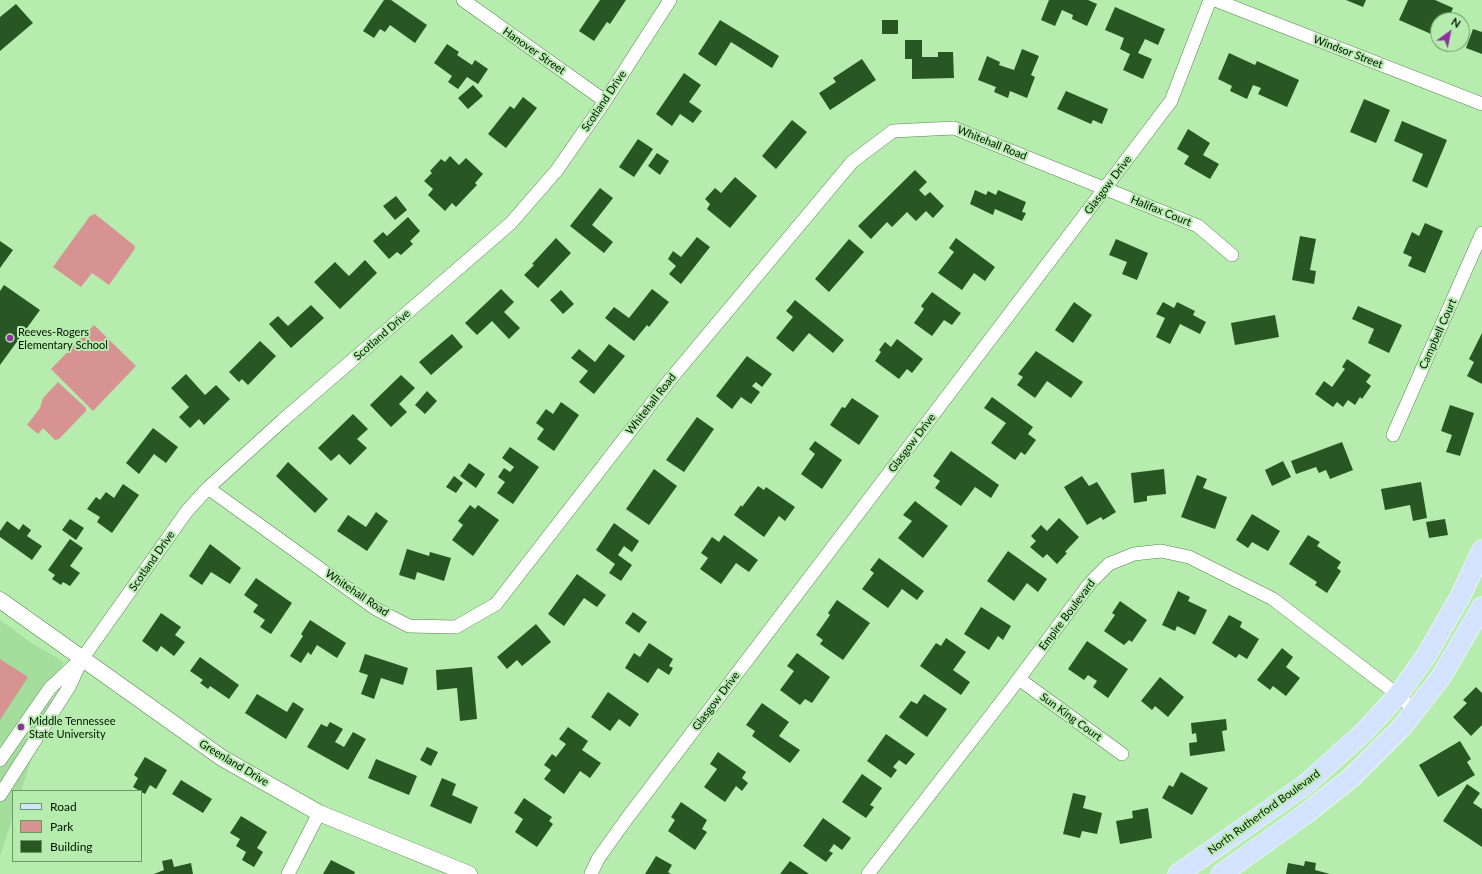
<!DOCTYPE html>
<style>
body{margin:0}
#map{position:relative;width:1482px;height:874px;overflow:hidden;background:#b6ecae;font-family:Lato,sans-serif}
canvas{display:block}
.legend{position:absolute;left:12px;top:790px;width:130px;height:72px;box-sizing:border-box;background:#b6ecae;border:1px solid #6e9669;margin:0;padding:5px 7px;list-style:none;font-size:12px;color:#031402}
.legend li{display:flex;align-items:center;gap:8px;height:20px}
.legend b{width:20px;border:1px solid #6e9669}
.north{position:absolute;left:1430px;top:12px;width:40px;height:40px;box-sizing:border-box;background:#b6ecae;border:1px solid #6e9669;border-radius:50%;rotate:33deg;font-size:11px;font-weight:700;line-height:16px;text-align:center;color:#031402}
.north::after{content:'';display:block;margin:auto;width:14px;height:18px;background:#8e339e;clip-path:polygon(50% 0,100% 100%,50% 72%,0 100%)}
</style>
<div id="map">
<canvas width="1482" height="874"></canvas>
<ul class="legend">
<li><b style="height:5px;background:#d4e3fe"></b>Road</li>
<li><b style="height:11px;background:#d79391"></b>Park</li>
<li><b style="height:11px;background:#295723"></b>Building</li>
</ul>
<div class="north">N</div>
</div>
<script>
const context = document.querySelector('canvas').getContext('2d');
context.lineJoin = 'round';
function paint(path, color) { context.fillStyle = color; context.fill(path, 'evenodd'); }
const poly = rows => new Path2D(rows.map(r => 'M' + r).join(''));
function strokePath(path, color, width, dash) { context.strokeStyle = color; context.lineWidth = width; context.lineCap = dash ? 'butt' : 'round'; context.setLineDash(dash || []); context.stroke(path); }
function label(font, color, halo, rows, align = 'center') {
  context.font = font + ' Lato,sans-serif'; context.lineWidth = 4; context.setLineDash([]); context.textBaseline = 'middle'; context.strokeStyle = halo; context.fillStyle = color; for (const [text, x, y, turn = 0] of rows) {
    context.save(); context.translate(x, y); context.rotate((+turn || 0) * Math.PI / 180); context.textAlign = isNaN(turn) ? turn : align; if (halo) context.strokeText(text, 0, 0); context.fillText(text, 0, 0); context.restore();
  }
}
paint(poly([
 [0,620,33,644,64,662,21,791,13,791,13,817,0,856]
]), '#a4de9d');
paint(poly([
 [95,214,135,246,134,250,109,285,92,273,81,287,53,267,90,216],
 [94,325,136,366,93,411,51,369],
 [58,382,86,408,86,411,59,439,55,440,43,428,38,434,27,425,40,408,43,398],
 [0,659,28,677,0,720]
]), '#d79391');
paint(poly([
 [384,0,391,0,427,25,415,43,390,25,385,32,380,29,374,38,363,31],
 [600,0,626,0,610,24,607,22,594,41,579,31],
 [1049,0,1088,0,1097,4,1087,26,1072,19,1073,15,1062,10,1055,26,1041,20],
 [1346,0,1366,0,1363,7],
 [1408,0,1435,0,1453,8,1448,20,1438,20,1438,37,1399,20],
 [16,4,33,23,0,51,0,17],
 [1115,7,1165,29,1158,45,1145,39,1138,53,1152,59,1143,79,1123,70,1130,54,1120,49,1124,38,1105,30],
 [720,20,779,56,772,68,731,42,716,66,698,54],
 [882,20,898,20,898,34,882,34],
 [1473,29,1482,32,1482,54,1466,48],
 [905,40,922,40,922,57,938,57,938,52,953,52,954,78,912,79,912,59,905,59],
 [447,44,459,52,457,55,472,65,475,60,488,69,478,84,467,77,458,89,448,82,452,76,434,63],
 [1022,49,1039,56,1031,75,1035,77,1027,98,1010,91,1008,98,994,92,996,87,978,80,987,56,1000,62,999,65,1014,70],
 [1229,53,1255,65,1257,61,1299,80,1287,107,1258,94,1261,88,1253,85,1247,99,1230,91,1232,86,1218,79],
 [862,59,876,80,830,110,819,93,836,82,833,78],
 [684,73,701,85,689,102,702,111,693,123,680,114,672,126,656,114],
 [473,85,483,96,468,109,458,98],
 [1066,91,1108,109,1102,124,1093,120,1091,124,1057,109],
 [523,97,537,108,506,148,488,134,510,106,514,109],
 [1364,99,1390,110,1376,143,1350,132],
 [792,120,807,132,776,169,762,156],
 [1402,121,1447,140,1427,188,1412,181,1423,154,1394,141],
 [1188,129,1210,143,1203,155,1219,164,1210,179,1184,164,1189,156,1177,149],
 [638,139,653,149,634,177,619,167],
 [657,153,669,161,660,175,648,166],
 [450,156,459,165,466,158,483,174,475,183,477,185,456,207,452,203,445,211,428,195,433,189,424,181,432,173,430,171,441,159,445,162],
 [915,170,927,182,919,190,925,196,930,192,944,206,933,218,926,211,916,221,907,212,892,227,887,222,871,239,858,226],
 [735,177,757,196,730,228,707,209,710,204,705,199,715,188,721,193],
 [600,188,613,198,592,225,613,242,604,253,570,226],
 [975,190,986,195,988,191,996,195,998,190,1026,202,1022,212,1026,213,1022,221,995,209,993,215,970,204],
 [396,196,407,210,395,220,383,206],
 [408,217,420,231,410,241,413,244,401,255,397,252,389,259,373,241,383,232,387,236],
 [1425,223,1443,231,1425,273,1408,266,1412,257,1403,253,1412,232,1419,236],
 [1300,236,1316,239,1310,270,1316,271,1314,284,1292,280],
 [697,237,710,247,681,284,669,274,676,266,668,259,673,251,681,257],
 [556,238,571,253,538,288,524,275,534,265,532,264],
 [956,238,995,267,985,281,974,273,962,290,938,273,954,252,949,248],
 [849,239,864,252,829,292,815,279],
 [1116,239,1148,253,1137,280,1122,274,1127,262,1109,255],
 [0,241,13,250,0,268],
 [365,260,377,273,340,309,314,282,335,262,349,276],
 [4,285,40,310,0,365,0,291],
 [501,289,514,302,504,312,520,328,509,339,492,321,477,335,465,323],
 [652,289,669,302,649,327,647,325,634,341,605,318,614,307,629,318],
 [561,290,574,304,563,314,550,300],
 [932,292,961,313,952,325,944,320,932,336,914,323,924,309,921,306],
 [795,300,844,340,833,353,809,333,793,352,776,338,793,317,786,311],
 [1074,302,1092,315,1073,343,1055,330],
 [1163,302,1174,308,1177,302,1195,311,1193,315,1206,322,1200,334,1180,324,1170,344,1156,337,1165,318,1156,314],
 [311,305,324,318,291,348,269,324,278,316,288,326],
 [1358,306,1402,325,1389,353,1368,343,1374,329,1352,319],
 [1275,315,1279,337,1235,345,1231,323],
 [1482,333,1482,384,1467,376,1474,362,1469,359],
 [452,334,463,347,431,375,419,362],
 [897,339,923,359,912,373,907,369,899,379,875,361,881,352,879,350,885,342,891,347],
 [260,341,276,356,248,385,242,379,239,382,229,372],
 [609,344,625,356,594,394,579,382,588,371,571,358,579,349,595,362],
 [1036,351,1083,382,1071,398,1047,381,1035,398,1017,385,1023,377,1018,374],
 [747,356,772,374,762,387,756,382,752,386,760,392,751,404,741,397,732,409,716,396],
 [1347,359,1371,375,1366,382,1371,386,1362,399,1360,397,1355,405,1348,400,1343,407,1337,402,1333,407,1315,394,1324,381,1332,387,1345,369,1342,367],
 [186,374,205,395,216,385,230,399,204,425,199,419,190,428,179,417,189,407,171,388],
 [401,375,415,388,399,404,407,412,391,427,370,405],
 [427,391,437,401,425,414,415,405],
 [992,397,1033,427,1028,434,1036,440,1025,455,1021,452,1015,460,991,443,1006,423,984,408],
 [852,398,879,416,859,445,830,425,842,407,845,408],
 [561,402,579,415,554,451,537,439,544,429,536,423,546,409,553,414],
 [1450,405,1474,413,1460,456,1446,452,1452,435,1441,431],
 [353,414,368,429,357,439,367,448,350,465,339,454,331,461,318,448],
 [697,417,714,429,684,472,666,460],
 [153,428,178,447,166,463,154,454,139,474,126,463],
 [815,441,842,460,822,489,801,474,815,454,809,449],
 [1342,442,1353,470,1330,479,1326,470,1319,473,1316,467,1296,474,1291,461],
 [510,447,539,467,513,504,497,493,505,482,498,477,504,468,510,472,514,467,502,458],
 [951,451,999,485,991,498,975,487,961,506,935,488,940,481,933,476],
 [1283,461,1291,477,1272,486,1265,470],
 [288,462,328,499,315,513,276,476],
 [469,463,485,474,476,488,460,476],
 [654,469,677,486,649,525,626,509],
 [1164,469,1166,494,1147,496,1147,501,1134,503,1131,473],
 [1197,475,1207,479,1203,488,1227,497,1215,529,1181,517],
 [454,476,463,483,456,493,446,487],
 [1082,476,1089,486,1097,482,1116,512,1103,520,1101,517,1087,525,1064,487],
 [1421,482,1427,518,1413,521,1410,505,1385,510,1381,489],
 [123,484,139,495,112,533,97,522,100,517,87,509,96,497,100,500,106,492,114,498],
 [758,486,764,490,766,487,795,507,785,521,779,516,764,537,734,515,741,505,742,507],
 [915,501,948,526,923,558,898,538,912,521,903,515],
 [470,505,475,509,478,505,499,520,473,556,452,540,463,525,458,521],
 [376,512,388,521,367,551,337,531,348,515,366,527],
 [1252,514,1280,531,1268,551,1252,542,1248,548,1236,540],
 [1059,518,1079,537,1065,552,1067,553,1057,564,1047,554,1043,558,1030,547,1036,541,1031,536,1041,525,1047,531],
 [70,519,84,528,76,540,62,530],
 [1445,519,1448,535,1429,538,1426,522],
 [7,521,19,530,23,524,31,530,27,536,42,546,32,560,0,537,0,531],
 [614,523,639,541,632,552,624,546,618,555,632,565,621,581,609,573,615,564,596,550],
 [724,535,758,560,749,572,736,563,721,584,700,569,708,558,701,553,712,537,719,542],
 [1308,535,1320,542,1317,546,1341,562,1337,568,1341,571,1327,593,1315,585,1317,582,1289,564],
 [70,539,83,548,70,566,80,573,70,586,63,582,61,585,52,579,55,575,48,570],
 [210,544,241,568,230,584,211,572,202,585,189,576],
 [407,549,429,556,430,552,451,558,444,581,417,572,415,580,399,575],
 [1008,551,1047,579,1038,592,1027,583,1014,601,987,581],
 [879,558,924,591,917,600,902,589,888,608,862,589,874,573,870,570],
 [577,574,606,595,597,607,584,598,564,626,548,614],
 [256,578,292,603,271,634,260,627,265,620,253,612,258,605,244,595],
 [1178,591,1190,597,1188,601,1207,610,1195,635,1177,626,1175,631,1162,625],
 [837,600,870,623,843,660,820,644,823,640,816,635,830,615,828,613],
 [1120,601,1147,620,1132,642,1129,640,1124,645,1104,631,1115,615,1112,613],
 [981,607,1011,626,1003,640,998,636,989,650,964,634],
 [633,612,647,622,639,633,625,623],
 [161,613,181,627,175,635,185,642,174,656,161,646,157,652,142,641],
 [1229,615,1242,622,1240,627,1259,639,1247,659,1239,654,1236,658,1212,643],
 [310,620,346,643,337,658,317,645,311,655,308,652,301,663,290,656,303,636,301,634],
 [536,624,551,642,522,666,517,660,507,669,497,657],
 [946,638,966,652,953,670,970,682,961,695,920,666,936,643,941,646],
 [1087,641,1128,669,1108,698,1093,687,1097,681,1088,675,1084,680,1068,669],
 [649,643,673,659,669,666,673,668,669,675,658,668,648,683,625,668,634,653,640,657],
 [1282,648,1293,657,1286,667,1300,678,1286,696,1273,686,1270,690,1257,680],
 [797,653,830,677,812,703,805,699,800,705,780,690,794,671,787,666],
 [365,654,408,668,403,685,381,678,374,699,361,694,368,675,359,672],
 [200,657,239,685,229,699,210,686,208,689,200,683,203,680,190,671],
 [472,667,477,719,460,721,457,688,437,690,436,670],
 [1160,677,1184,697,1168,717,1155,706,1152,710,1141,701],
 [1476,687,1482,693,1482,725,1471,736,1453,717,1467,703,1463,700],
 [608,692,639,714,630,727,619,719,610,731,591,717],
 [257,694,287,712,293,702,304,709,286,739,245,713],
 [924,694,947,709,927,737,899,717,911,701,917,704],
 [762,703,789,722,779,736,800,750,790,763,752,736,755,731,746,725],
 [1226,719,1227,730,1222,731,1225,751,1190,756,1189,743,1197,742,1196,733,1192,734,1191,723],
 [330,722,343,729,335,742,344,747,353,732,366,739,348,770,307,747,321,724,327,727],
 [568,727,588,741,582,750,601,763,590,778,580,771,564,794,544,779,551,770,544,765,552,754,556,757,566,744,559,739],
 [886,734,915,754,906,765,899,760,893,767,897,770,891,778,867,761],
 [1460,741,1471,759,1467,762,1475,775,1438,797,1419,765],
 [427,747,438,752,431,766,420,760],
 [718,752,746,772,742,778,748,783,742,791,736,786,725,802,704,787,717,769,710,764],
 [145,757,167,770,156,789,150,785,145,794,133,787,138,778,134,775],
 [376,759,417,776,409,795,368,778],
 [1181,772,1208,788,1192,815,1162,798,1169,785,1173,787],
 [862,774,882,788,870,805,874,807,866,818,842,802],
 [442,778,456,784,452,795,478,807,471,824,430,806],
 [181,780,212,799,203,813,172,794],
 [1467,784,1480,793,1473,803,1482,809,1482,847,1443,821],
 [1073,793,1086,796,1083,808,1102,813,1097,834,1082,831,1080,838,1063,834],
 [524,798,552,817,549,821,553,824,537,847,515,832,523,819,514,813],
 [681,802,707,820,702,829,707,832,695,850,668,831,675,820,671,817],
 [1148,808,1152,838,1120,844,1116,821,1133,818,1132,811],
 [241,816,267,832,257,848,263,852,254,867,242,860,246,852,236,846,240,839,230,833],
 [823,818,851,838,842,850,834,844,829,851,833,853,826,862,803,846],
 [656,856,672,865,668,872,671,874,645,874],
 [172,859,174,867,191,863,193,874,154,874,164,870,162,861],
 [331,860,355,872,354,874,323,874],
 [790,861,809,874,780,874],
 [1305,861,1316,863,1315,870,1330,874,1286,874,1288,863,1304,866]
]), '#295723');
const minor = poly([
 [463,0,605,101],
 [1215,0,1482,104],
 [1393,435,1482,233],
 [208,488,376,609,409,626,456,627,496,604,669,381,852,162,893,131,954,128,1198,226,1232,255],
 [1019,679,1122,754],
 [0,760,50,688,79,661],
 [0,795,69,687,82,659,187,511,208,488,283,420,511,223,557,170,605,101,670,0],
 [288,874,319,813],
 [591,874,598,859,625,821,1171,101,1210,0],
 [868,874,1009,692,1090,583,1109,564,1134,554,1161,551,1189,557,1273,599,1398,695,1415,711]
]);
const tertiary = poly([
 [0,600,222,758,319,813,469,874]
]);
const primary = poly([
 [1178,874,1305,785,1364,732,1398,695,1426,656,1460,597,1482,550],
 [1221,874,1304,815,1352,777,1402,727,1441,677,1482,607]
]);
strokePath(minor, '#56874f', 14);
strokePath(tertiary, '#56874f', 17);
strokePath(primary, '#fff', 21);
strokePath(minor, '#fff', 13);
strokePath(tertiary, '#fff', 16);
strokePath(primary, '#d4e3fe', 20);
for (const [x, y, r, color] of [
 [10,338,4,"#8e339e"],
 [21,727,4,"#8e339e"]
]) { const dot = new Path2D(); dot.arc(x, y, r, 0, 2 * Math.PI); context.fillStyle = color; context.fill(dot); strokePath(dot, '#b6ecae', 1.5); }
label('11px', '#031402', '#b6ecae', [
 ["Hanover Street",534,51,35],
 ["Windsor Street",1348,52,21],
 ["Scotland Drive",604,101,-56],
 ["Whitehall Road",992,143,22],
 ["Glasgow Drive",1108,185,-53],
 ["Halifax Court",1161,211,22],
 ["Campbell Court",1438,334,-66],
 ["Scotland Drive",382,335,-41],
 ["Whitehall Road",651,404,-52],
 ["Glasgow Drive",912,443,-53],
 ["Scotland Drive",152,561,-55],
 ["Whitehall Road",357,593,34],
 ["Empire Boulevard",1067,615,-53],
 ["Glasgow Drive",716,701,-53],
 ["Sun King Court",1071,717,36],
 ["Greenland Drive",234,763,31],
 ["North Rutherford Boulevard",1264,812,-36]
]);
label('11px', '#031402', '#b6ecae', [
 ["Reeves-Rogers",18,332],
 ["Elementary School",18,345],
 ["Middle Tennessee",29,721],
 ["State University",29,734]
], 'left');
</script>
